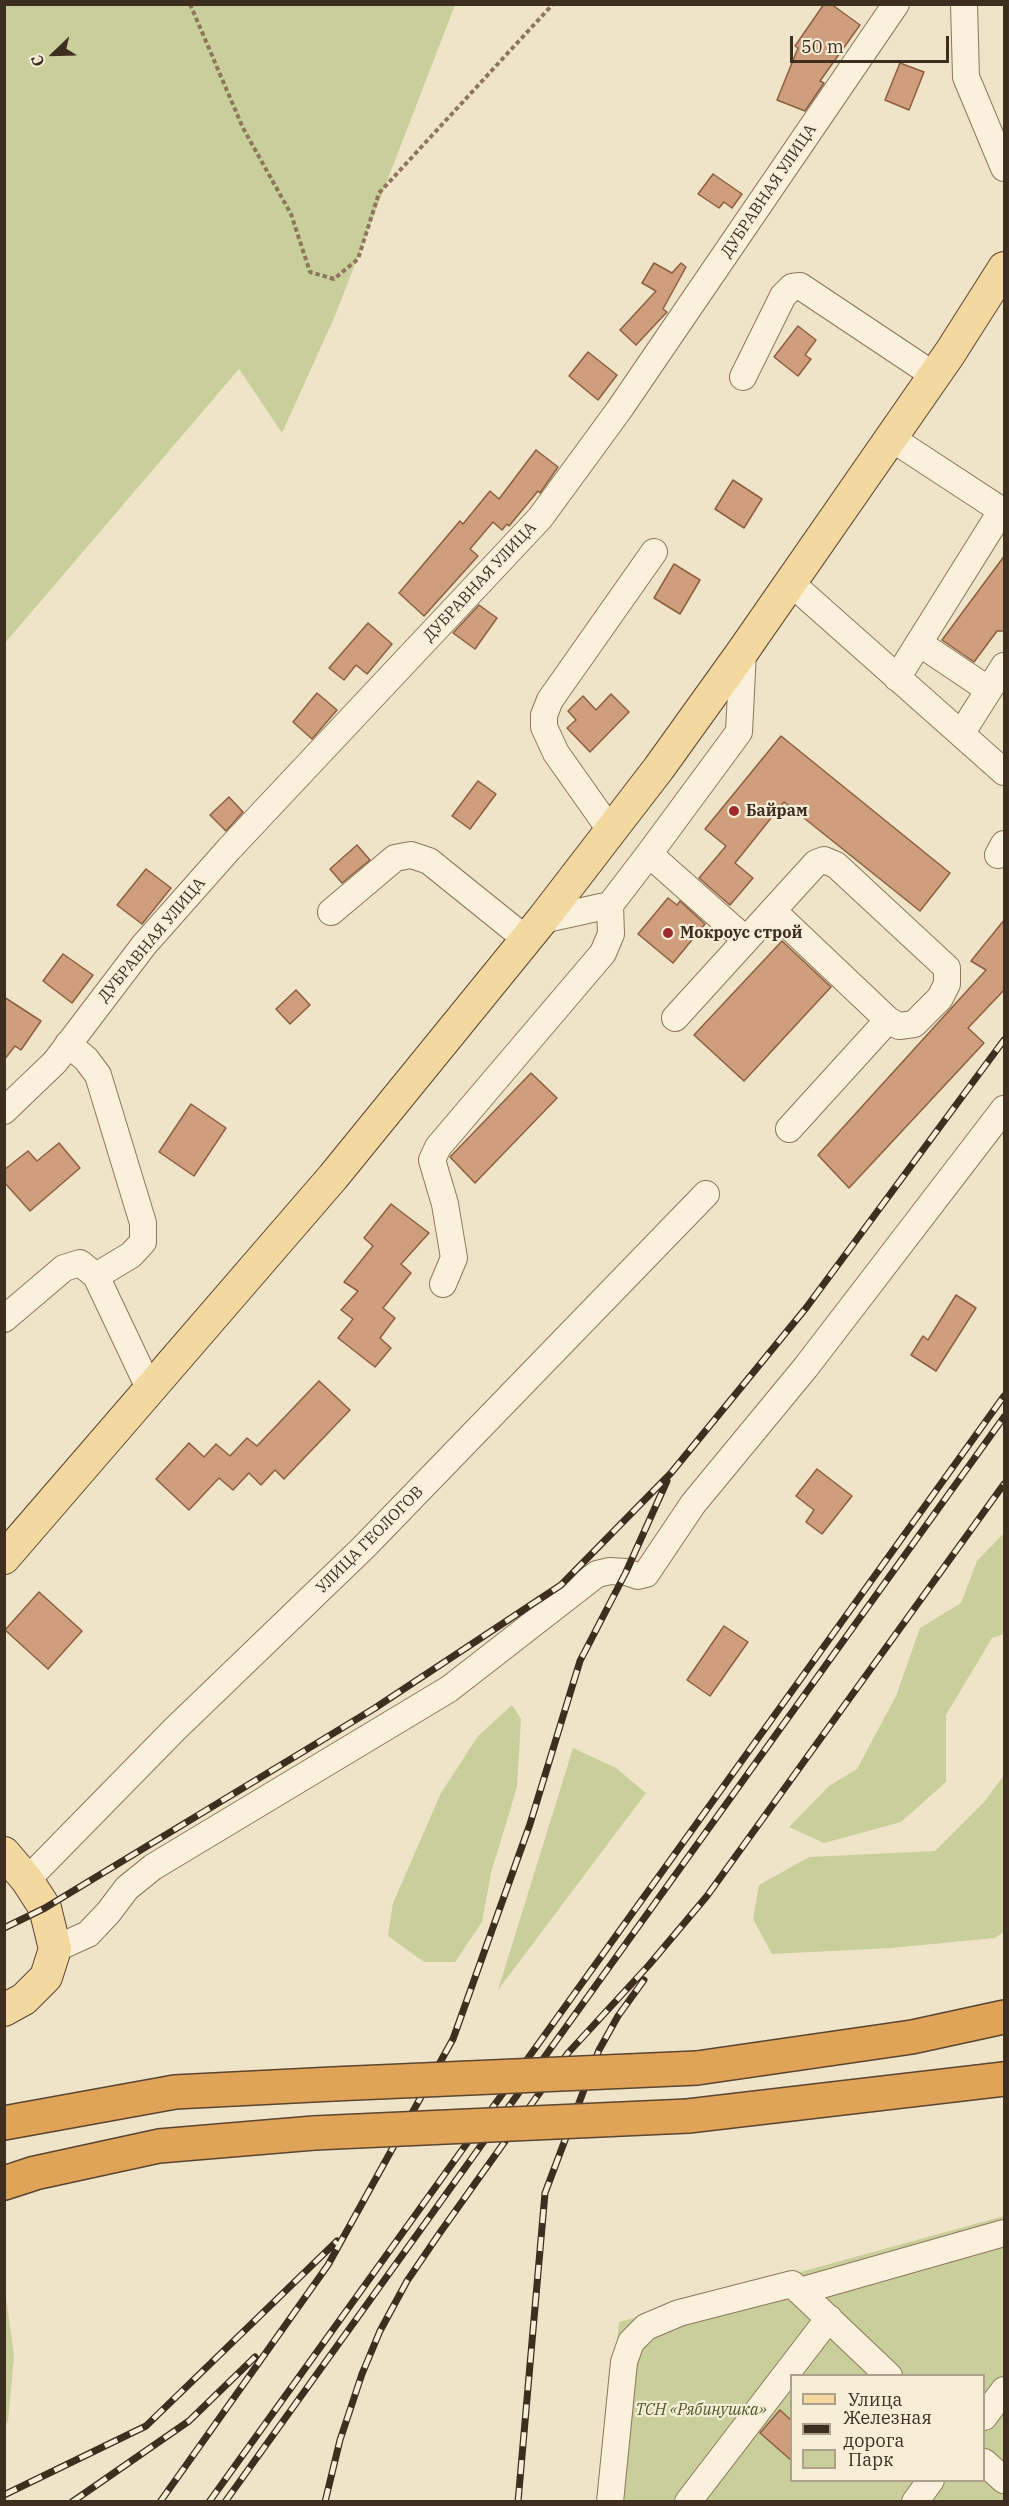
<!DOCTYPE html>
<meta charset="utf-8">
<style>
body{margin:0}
#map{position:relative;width:1009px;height:2506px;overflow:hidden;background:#f0e4c8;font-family:"IBM Plex Serif",serif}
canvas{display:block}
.frame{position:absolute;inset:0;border:6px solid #3d2e20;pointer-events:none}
.legend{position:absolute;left:790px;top:2374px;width:195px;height:108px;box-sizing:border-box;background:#f7eed8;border:2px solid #ada18e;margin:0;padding:8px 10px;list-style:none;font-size:18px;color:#3d2e20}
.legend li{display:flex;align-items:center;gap:12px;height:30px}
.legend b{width:30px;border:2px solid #ada18e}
.north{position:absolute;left:24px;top:24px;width:60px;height:60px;-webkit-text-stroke:4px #f7eed8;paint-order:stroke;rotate:247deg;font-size:16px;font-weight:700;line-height:24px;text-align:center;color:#3d2e20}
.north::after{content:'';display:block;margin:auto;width:21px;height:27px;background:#3d2e20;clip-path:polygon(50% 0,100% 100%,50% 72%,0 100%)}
.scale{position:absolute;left:790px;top:36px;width:159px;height:27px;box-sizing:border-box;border:3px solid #3d2e20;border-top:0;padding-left:8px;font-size:18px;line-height:21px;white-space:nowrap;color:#3d2e20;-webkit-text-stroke:4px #f7eed8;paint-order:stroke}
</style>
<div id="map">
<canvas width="1009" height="2506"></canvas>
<div class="frame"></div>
<ul class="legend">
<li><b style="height:8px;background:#f3d9a0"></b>Улица</li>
<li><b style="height:8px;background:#3d2e20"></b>Железная дорога</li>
<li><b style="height:16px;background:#c9cf9b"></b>Парк</li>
</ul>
<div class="north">С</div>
<div class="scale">50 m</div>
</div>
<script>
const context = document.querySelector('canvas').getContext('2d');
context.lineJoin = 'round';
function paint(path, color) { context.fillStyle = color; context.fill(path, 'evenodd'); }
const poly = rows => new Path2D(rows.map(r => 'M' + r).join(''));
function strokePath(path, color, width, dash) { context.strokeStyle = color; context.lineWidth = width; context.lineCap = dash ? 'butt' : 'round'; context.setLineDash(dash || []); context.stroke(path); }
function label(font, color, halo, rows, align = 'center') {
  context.font = font + ' "IBM Plex Serif",serif'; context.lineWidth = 4.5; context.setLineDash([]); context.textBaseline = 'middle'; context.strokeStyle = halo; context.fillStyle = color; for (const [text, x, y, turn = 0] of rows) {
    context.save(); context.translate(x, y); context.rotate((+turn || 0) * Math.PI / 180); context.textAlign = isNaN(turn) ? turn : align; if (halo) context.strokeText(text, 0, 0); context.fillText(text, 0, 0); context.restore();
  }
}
paint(poly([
 [5,4,455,5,335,316,282,433,239,369,5,643],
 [1004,1533,1004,1634,992,1638,946,1715,946,1782,901,1822,824,1843,789,1827,829,1786,857,1769,896,1696,920,1628,961,1603,977,1561],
 [512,1705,521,1719,517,1787,491,1873,482,1922,455,1962,424,1962,388,1936,393,1903,441,1793,478,1736],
 [573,1748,616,1768,646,1793,498,1990],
 [1004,1775,1004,1932,995,1938,891,1948,772,1954,753,1919,759,1885,809,1857,935,1851,985,1801],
 [1004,2216,1004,2501,601,2502,619,2322],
 [792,2376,984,2376,984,2480,792,2480],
 [5,2290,14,2356,8,2421,5,2427]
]), '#c9cf9b');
const building = poly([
 [824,4,831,4,860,25,820,81,824,83,805,111,777,100,798,48,795,46,824,4],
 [900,63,924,72,909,110,885,100,900,63],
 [713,174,742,194,732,208,724,202,719,208,698,194,713,174],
 [654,263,672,273,681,263,686,267,663,309,667,312,636,345,620,330,656,291,642,283,654,263],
 [798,326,816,340,805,355,811,359,798,376,774,357,798,326],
 [588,352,617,375,598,400,569,376,588,352],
 [536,450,558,467,540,493,538,491,509,526,507,524,502,530,493,522,470,549,478,556,424,616,399,593,460,521,463,524,490,491,499,499,536,450],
 [733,480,762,499,744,528,715,509,733,480],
 [1005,555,1005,631,997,631,974,662,942,640,1005,555],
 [674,564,700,580,680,614,654,598,674,564],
 [479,605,497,618,475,649,453,633,479,605],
 [368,623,392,644,367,674,356,665,344,680,329,668,368,623],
 [317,693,337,710,312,739,293,722,317,693],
 [611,694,629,712,590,752,567,728,576,720,568,711,583,696,596,710,611,694],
 [781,736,950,873,920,911,784,802,735,863,753,878,730,905,699,878,726,846,705,829,781,736],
 [478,781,496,794,470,829,452,816,478,781],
 [229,797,243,812,226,831,210,815,229,797],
 [357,845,370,860,342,883,330,869,357,845],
 [146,869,171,888,142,924,117,905,146,869],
 [668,898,677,905,680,901,705,924,673,963,638,934,668,898],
 [1005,919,1005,989,968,1028,984,1043,849,1188,818,1155,986,970,971,961,1005,919],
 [782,941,831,987,744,1081,694,1035,782,941],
 [63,954,93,975,72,1003,43,981,63,954],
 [296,990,310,1005,290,1024,276,1009,296,990],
 [4,997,41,1021,21,1050,15,1046,4,1060,4,997],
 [531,1073,557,1098,475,1183,450,1157,531,1073],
 [191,1104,226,1128,194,1176,159,1152,191,1104],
 [59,1143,80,1168,30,1211,4,1182,4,1170,28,1151,37,1161,59,1143],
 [391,1204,429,1233,401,1264,411,1273,383,1308,395,1318,380,1338,391,1348,375,1367,338,1338,353,1319,341,1310,358,1291,344,1282,373,1246,364,1238,391,1204],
 [956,1295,976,1308,936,1371,911,1355,923,1336,928,1340,956,1295],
 [319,1381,350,1410,284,1479,275,1470,261,1485,249,1473,233,1490,219,1478,189,1510,156,1479,189,1443,204,1457,216,1444,230,1456,247,1438,257,1446,319,1381],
 [817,1469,852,1496,822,1534,806,1522,814,1510,796,1496,817,1469],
 [39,1592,82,1631,48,1669,5,1630,39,1592],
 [724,1626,748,1642,710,1696,687,1680,724,1626],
 [780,2410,792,2421,792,2461,760,2433,780,2410]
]);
paint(building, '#cf9f7d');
strokePath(building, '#8d5f41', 1.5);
const minor = poly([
 [964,4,966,77,1004,168],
 [743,377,783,296,792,287,800,286,935,376],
 [891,438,1004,512],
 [791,583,1004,772],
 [919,643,989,690],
 [897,678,1002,510],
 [961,734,1004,666],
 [611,831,556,753,544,727,544,715,550,700,654,552],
 [649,854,746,940,675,1018],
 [998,855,1004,844],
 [773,911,888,1020],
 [331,912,395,858,411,855,429,861,527,940],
 [542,920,610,905,649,854,739,732,743,651],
 [746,940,816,863,824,860,836,865,947,968,947,984,940,998,914,1024,899,1026,888,1020,789,1129],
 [68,1044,86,1059,98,1075,143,1223,143,1242,131,1255,96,1276],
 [4,1111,55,1062,144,945,229,849,540,518,619,410,896,4],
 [443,1284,454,1258,445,1204,432,1160,438,1147,603,953,611,934,610,905],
 [4,1319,64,1268,80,1263,96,1276,150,1390],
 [27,1880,175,1729,363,1548,706,1194],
 [55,1949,88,1934,108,1913,127,1888,153,1867,449,1689,597,1574,610,1571,626,1572,638,1576,646,1574,693,1504,806,1367,1004,1109],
 [800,2291,1004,2233],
 [984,2417,1004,2390],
 [984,2462,1004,2480],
 [610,2502,624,2362,631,2342,646,2327,679,2313,792,2284,889,2376],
 [688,2502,829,2318],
 [915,2502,931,2480]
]);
const major = poly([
 [4,1558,333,1177,542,920,659,768,743,651,950,353,1004,268],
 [4,1853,27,1880,45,1908,55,1949,46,1977,24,1999,4,2010]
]);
const highway = poly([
 [697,2068,912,2037,1004,2017],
 [688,2116,1004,2079],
 [4,2123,175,2092,333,2084],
 [4,2183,35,2173,159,2146,314,2133]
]);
strokePath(minor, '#8d765c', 28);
strokePath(major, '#5b4430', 34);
strokePath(highway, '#5b4430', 36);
strokePath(poly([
 [190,4,243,128,291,214,310,272,334,279,358,259,379,193,553,4]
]), '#8d765c', 4, [4.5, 3]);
strokePath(minor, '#faf1dc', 26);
strokePath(major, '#f3d9a0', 32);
strokePath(highway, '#e0a458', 33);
const rail = poly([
 [4,1928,45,1908,375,1708,561,1585,671,1473,806,1308,1004,1040],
 [4,2495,146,2426,337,2241],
 [72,2502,189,2421,255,2357],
 [160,2502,328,2265,453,2039,530,1824,580,1661,626,1572,667,1481],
 [209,2502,1004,1396],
 [225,2502,1004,1417],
 [325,2502,340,2440,362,2374,380,2331,407,2281,439,2234,568,2053,649,1965,707,1896,1004,1484],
 [518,2502,545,2193,599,2050,618,2016,644,1980]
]);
strokePath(rail, '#3d2e20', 7);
strokePath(rail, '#f7eed8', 4.5, [14]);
const highwayBridge = poly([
 [333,2084,697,2068],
 [314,2133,688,2116]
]);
strokePath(highwayBridge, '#5b4430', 36, []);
strokePath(highwayBridge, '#e0a458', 33);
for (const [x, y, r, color] of [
 [734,811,6,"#9e2a2b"],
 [668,933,6,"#9e2a2b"]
]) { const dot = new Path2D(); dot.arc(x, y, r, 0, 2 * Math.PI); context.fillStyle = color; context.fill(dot); strokePath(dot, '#f7eed8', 2); }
label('16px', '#3d2e20', '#f7eed8', [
 ["ДУБРАВНАЯ УЛИЦА",769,191,-56],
 ["ДУБРАВНАЯ УЛИЦА",480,582,-47],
 ["ДУБРАВНАЯ УЛИЦА",152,940,-50],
 ["УЛИЦА ГЕОЛОГОВ",370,1540,-45]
]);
label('bold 16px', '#3d2e20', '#f7eed8', [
 ["Байрам",746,811],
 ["Мокроус строй",680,933]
], 'left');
label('italic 16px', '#4d5a26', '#f7eed8', [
 ["ТСН «Рябинушка»",701,2410]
]);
</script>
